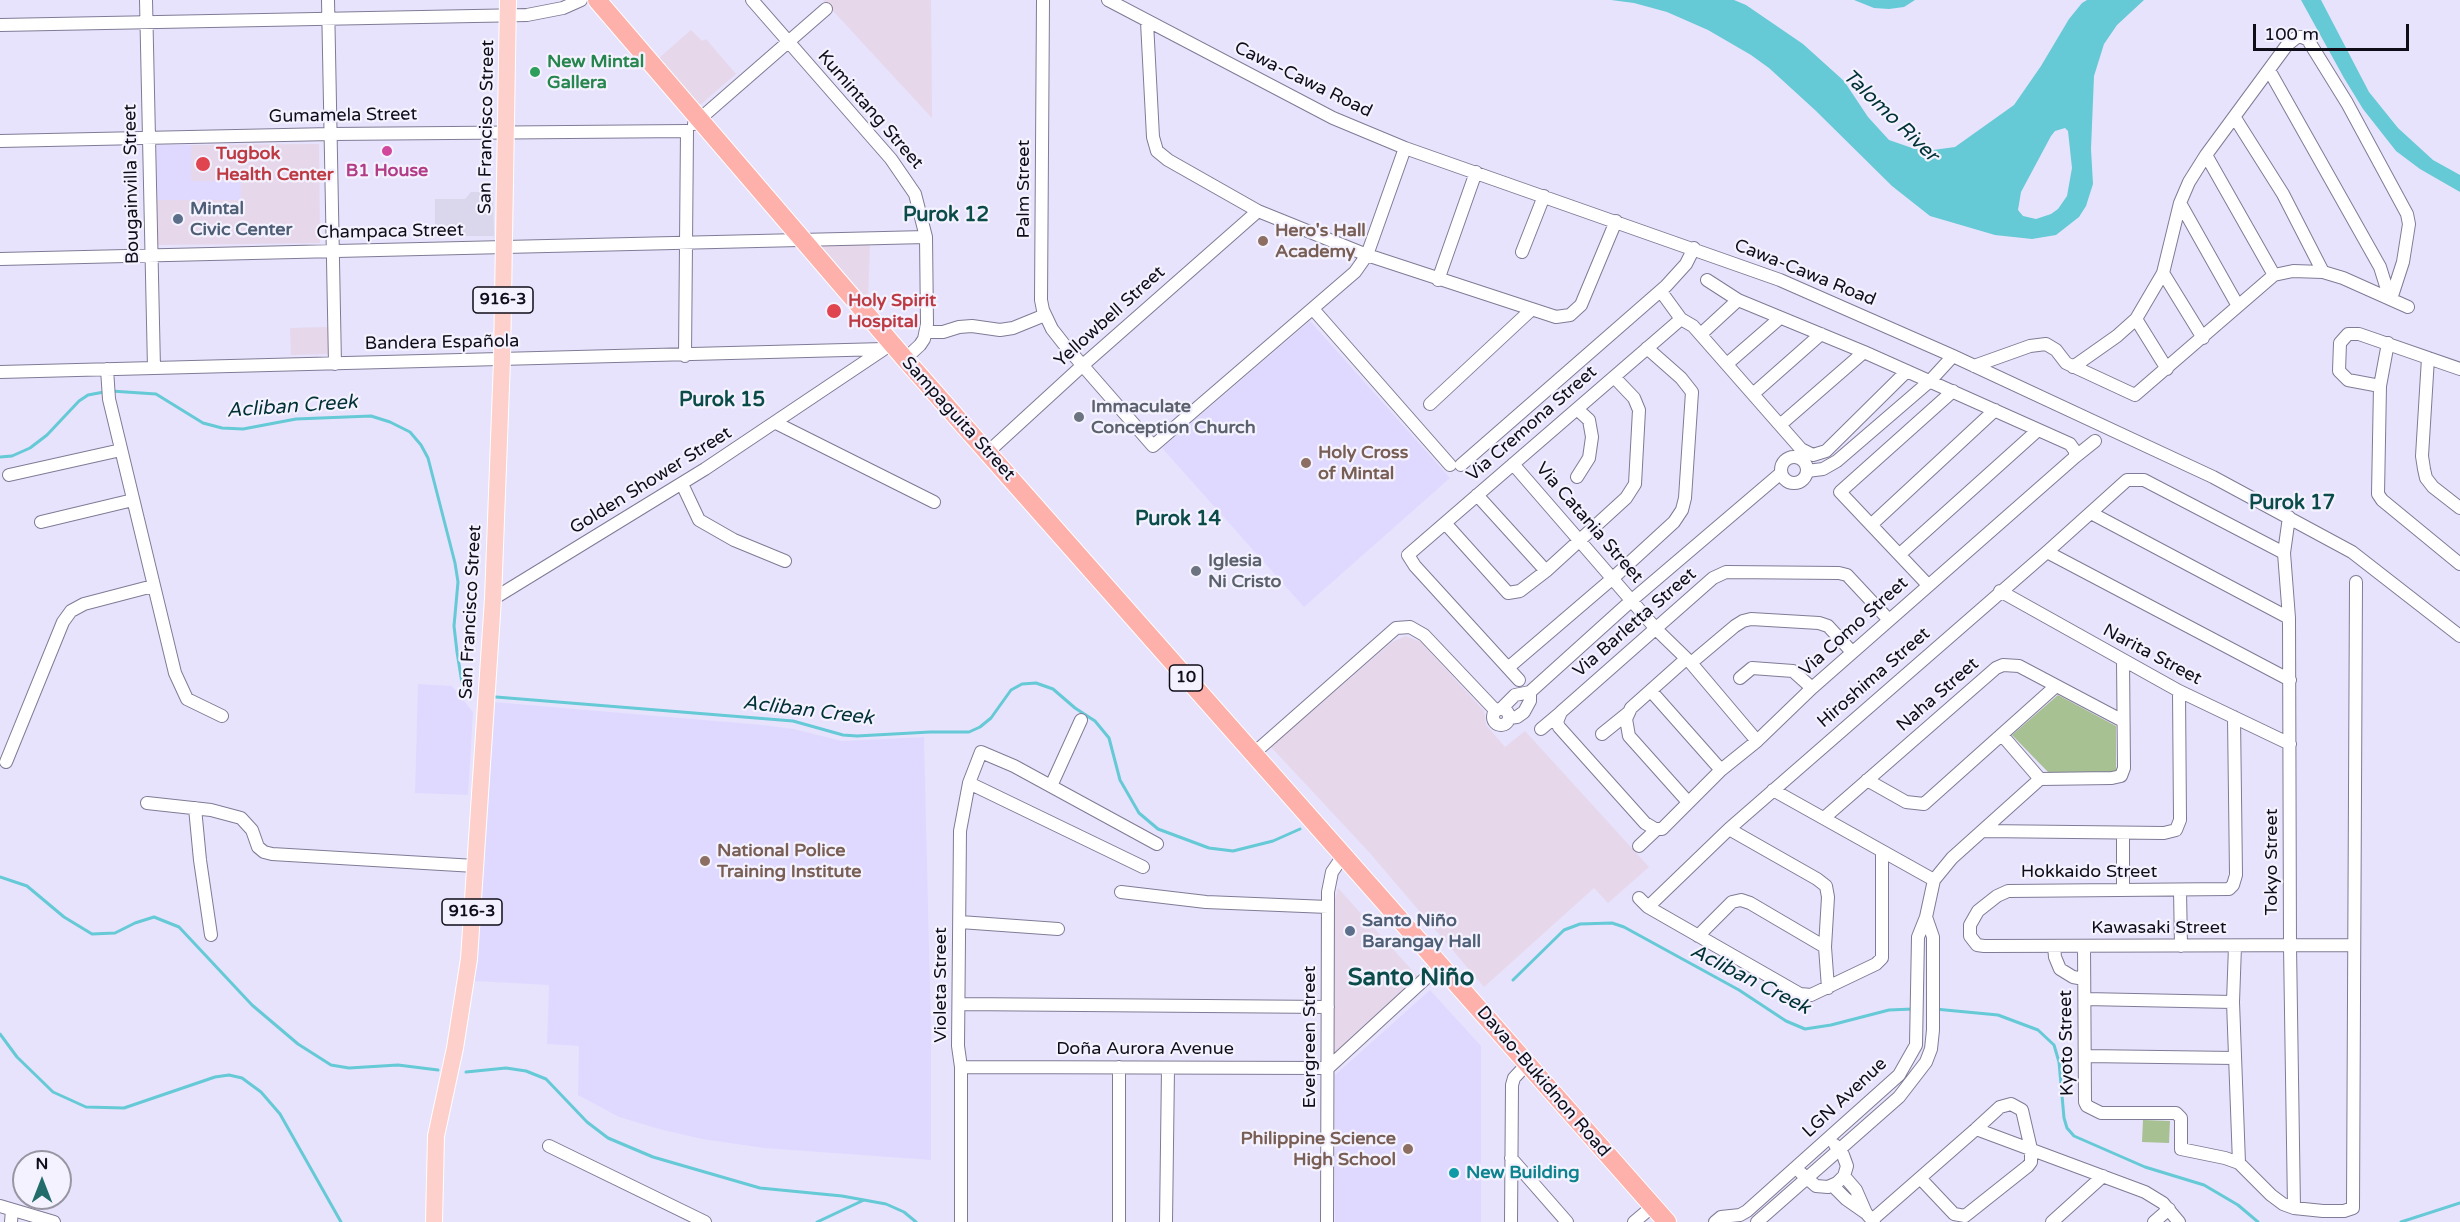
<!DOCTYPE html>
<meta charset="utf-8">
<style>
body{margin:0}
#map{position:relative;width:2460px;height:1222px;overflow:hidden;background:#e7e3fc;font-family:"Varela Round",sans-serif}
canvas{display:block}
.north{position:absolute;left:12px;top:1150px;width:60px;height:60px;box-sizing:border-box;background:#f4f2ff;border:2px solid #9896a2;border-radius:50%;rotate:0deg;font-size:16px;font-weight:700;line-height:24px;text-align:center;color:#0f0d17}
.north::after{content:'';display:block;margin:auto;width:21px;height:27px;background:#226d6c;clip-path:polygon(50% 0,100% 100%,50% 72%,0 100%)}
.scale{position:absolute;left:2253px;top:24px;width:156px;height:27px;box-sizing:border-box;border:3px solid #0f0d17;border-top:0;padding-left:8px;font-size:18px;line-height:21px;white-space:nowrap;color:#0f0d17;-webkit-text-stroke:4px #f4f2ff;paint-order:stroke}
</style>
<div id="map">
<canvas width="2460" height="1222"></canvas>
<div class="north">N</div>
<div class="scale">100 m</div>
</div>
<script>
const context = document.querySelector('canvas').getContext('2d');
context.lineJoin = 'round';
function paint(path, color) { context.fillStyle = color; context.fill(path, 'evenodd'); }
const poly = rows => new Path2D(rows.map(r => 'M' + r).join(''));
function strokePath(path, color, width, dash) { context.strokeStyle = color; context.lineWidth = width; context.lineCap = dash ? 'butt' : 'round'; context.setLineDash(dash || []); context.stroke(path); }
function label(font, color, halo, rows, align = 'center') {
  context.font = font + ' "Varela Round",sans-serif'; context.lineWidth = 4.5; context.setLineDash([]); context.textBaseline = 'middle'; context.strokeStyle = halo; context.fillStyle = color; for (const [text, x, y, turn = 0] of rows) {
    context.save(); context.translate(x, y); context.rotate((+turn || 0) * Math.PI / 180); context.textAlign = isNaN(turn) ? turn : align; if (halo) context.strokeText(text, 0, 0); context.fillText(text, 0, 0); context.restore();
  }
}
paint(poly([
 [823,0,931,0,932,118],
 [691,30,702,41,706,39,736,74,700,105,659,58],
 [319,144,320,243,158,245,157,200,241,199,241,181,191,182,191,145],
 [870,244,868,300,820,245],
 [329,327,329,354,291,355,290,328],
 [1406,636,1421,642,1484,711,1486,725,1505,747,1525,731,1649,867,1608,903,1594,888,1484,987,1369,852,1271,747,1392,642],
 [1338,888,1418,977,1334,1054,1333,908]
]), '#e6d7ea');
paint(poly([
 [471,192,493,192,494,236,435,236,435,199,465,199]
]), '#dad6eb');
paint(poly([
 [156,145,191,145,191,181,241,181,241,200,157,200],
 [1310,321,1450,478,1304,607,1162,448],
 [418,684,452,686,473,712,468,795,415,793],
 [493,702,763,725,794,729,842,741,924,737,931,1032,931,1160,764,1148,702,1139,659,1129,619,1117,578,1095,579,1046,547,1044,549,985,474,981],
 [1430,990,1481,1046,1481,1222,1335,1222,1335,1075]
]), '#e0d9ff');
paint(poly([
 [2058,695,2116,726,2116,773,2048,772,2012,735],
 [2143,1120,2170,1121,2169,1143,2142,1142]
]), '#a7c193');
paint(poly([
 [1611,0,1734,0,1746,5,1803,44,1844,81,1868,117,1889,140,1915,149,1933,150,1955,147,2014,105,2041,66,2069,19,2082,3,2087,0,2144,0,2117,25,2104,44,2094,76,2091,149,2093,184,2086,206,2079,217,2056,235,2032,239,1995,235,1930,216,1892,186,1815,110,1769,68,1751,55,1708,30,1667,12,1634,3],
 [2065,128,2068,131,2072,168,2067,196,2058,209,2051,214,2036,219,2023,216,2018,210,2021,192,2051,136,2055,131],
 [1854,0,1915,0,1904,7,1889,9,1874,8],
 [2301,0,2321,0,2369,92,2398,128,2433,160,2460,175,2460,192,2420,169,2396,151,2363,109,2344,78]
]), '#65c9d6');
strokePath(poly([
 [111,391,156,394,203,423,222,428,243,429,296,419,371,416,390,422,410,432,421,445,428,458,455,563,458,582,454,626,457,652,463,689,471,695],
 [0,457,12,456,30,448,47,435,79,401,88,395,104,392],
 [496,697,793,721,843,735,857,736,930,732,969,732,980,727,991,718,1011,690,1022,684,1036,683,1053,689,1075,708,1095,721,1109,738,1120,780,1139,813,1158,829,1209,848,1233,851,1273,841,1300,829],
 [0,877,27,886,64,917,92,934,115,933,135,923,154,917,179,927,252,1005,298,1044,331,1065,349,1068,398,1065,438,1070],
 [1513,980,1564,930,1580,924,1612,923,1624,927,1739,990,1786,1021,1805,1029,1831,1025,1889,1010,1913,1009],
 [1935,1009,1998,1015,2038,1030,2054,1045,2059,1062,2064,1118,2067,1128,2074,1136,2145,1167,2204,1185,2238,1205,2258,1222],
 [0,1034,17,1057,53,1092,86,1107,124,1108,215,1077,229,1075,242,1078,261,1092,280,1114,341,1222],
 [466,1072,506,1068,526,1071,546,1079,587,1122,608,1138,653,1157,760,1188,842,1196,886,1204,904,1212,916,1222],
 [817,1222,864,1200],
 [2401,1222,2460,1203]
]), '#65c9d6', 3);
const minor = poly([
 [146,0,154,368],
 [328,0,335,364],
 [752,0,891,159,915,194,926,237,927,324,924,339,920,345,905,359],
 [1043,0,1041,300,1043,310,1052,329,1063,343,1153,446,1355,272,1367,255,1405,148],
 [1108,0,1333,118,1405,148,1780,280,1953,356,2213,477,2352,552,2460,636],
 [1147,22,1153,137,1157,151,1168,160,1258,211,1367,255,1556,317,1570,315,1581,305,1616,221],
 [0,25,527,15,563,8,581,0],
 [2269,70,2380,267,2390,299],
 [2235,118,2283,194,2323,272],
 [694,124,826,9],
 [0,141,331,134,687,131],
 [2206,155,2274,275],
 [2180,203,2238,306],
 [1522,252,1544,196],
 [0,259,926,237],
 [2163,273,2203,338],
 [1438,280,1476,172],
 [1707,280,1738,300,1864,352,2070,444,2075,451,2075,457,1812,688,1757,741,1721,770,1662,829,1655,829,1645,823,1559,727,1557,722,1561,712,1713,578,1726,572,1839,573,1847,575,1889,620],
 [1665,297,1681,319,1693,326,1801,449,1813,455,1826,451,1907,371],
 [1313,309,1450,465],
 [2136,319,2167,369],
 [926,332,943,332,959,327,972,326,1000,330,1013,328,1045,315],
 [1701,334,1738,300],
 [2388,343,2380,386,2378,494,2382,500,2460,564],
 [685,356,687,131],
 [2428,358,2422,456,2424,469,2426,478,2433,487,2460,508],
 [1727,364,1780,318],
 [1974,366,2030,346,2046,344,2056,350,2066,363,2135,395,2274,275,2293,271,2323,272,2343,278,2408,307],
 [2073,367,2117,336,2136,319,2163,273,2180,203,2189,182,2206,155,2287,45,2297,37,2302,37,2308,40,2347,103,2407,214,2409,224,2403,262,2391,299],
 [107,369,109,399,175,673,187,699,222,716],
 [0,372,884,349],
 [2380,386,2348,380,2339,371,2340,343,2348,334,2359,334,2460,369],
 [1753,394,1821,334],
 [1430,404,1531,310],
 [1577,409,1589,420,1592,437,1589,458,1577,477],
 [776,423,934,502],
 [1780,425,1864,352],
 [988,452,1083,365,1258,211],
 [2075,457,2095,441],
 '1781 470a13 13 0 1 1 26 0a13 13 0 1 1-26 0Z',
 [1513,464,1657,630,1691,663,1757,741],
 [1461,465,1666,286,1686,264,1694,248],
 [1807,471,1823,469,1837,461,1930,381,1953,356],
 [9,475,121,450],
 [682,484,699,520,734,540,785,561],
 [1477,495,1546,571],
 [2091,513,2289,618],
 [2289,517,2284,553,2289,618,2290,946,2294,1208],
 [41,522,133,500],
 [1445,523,1508,593,1520,591,1546,571,1626,498,1635,484,1639,410,1634,398,1614,377],
 [1872,524,1995,410],
 [2047,552,2290,680],
 [1900,554,2038,430],
 [1928,585,1840,492,1953,391],
 [2000,591,2179,691,2290,744],
 [493,599,705,469,884,349],
 [1686,659,1631,708,1626,719,1629,736,1688,802],
 [1691,663,1735,626,1743,621,1751,619,1819,623,1828,626,1852,652],
 [1509,667,1613,578,1674,522,1682,510,1685,498,1692,392,1681,378,1647,348],
 [1740,678,1752,668,1793,671,1812,688],
 [1519,680,1415,566,1408,555,1681,319],
 [1651,691,1721,770],
 '1493 717a8 8 0 1 1 16 0a8 8 0 1 1-16 0Z',
 [1501,709,1515,695,1530,692,1632,600,1781,473],
 [2234,717,2236,875,2233,885,2229,889,2008,891,1997,896,1978,911,1970,925,1970,936,1977,945,1984,946,2353,945],
 [1509,718,1517,717,1524,712,1530,701,1530,692],
 [1541,729,1560,713],
 [1602,734,1628,713],
 [2002,735,2040,779,2112,778,2121,776,2124,768,2123,660],
 [1253,754,1396,628,1410,627,1424,635,1496,711],
 [6,762,63,622,71,611,84,604,153,586],
 [1867,780,1906,802,1924,804,2056,686],
 [969,783,1143,867],
 [1051,786,1081,720],
 [1773,790,1934,880],
 [147,803,211,810,241,818,252,830,258,847,264,852,272,854,475,866],
 [195,808,200,860,211,935],
 [1824,818,1996,668,2003,665,2019,666,2123,721],
 [1729,829,1817,879,1826,886,1828,897,1825,947,1828,988],
 [1983,831,2164,833,2176,830,2180,820,2179,691],
 [2123,833,2123,890],
 [1639,846,1657,829],
 [2180,890,2181,946],
 [1121,892,1206,902,1328,907],
 [1639,898,1648,907,1800,994,1811,995,1876,964,1882,958,1882,851],
 [1648,907,1729,829,2047,552,2127,480,2144,480,2284,553],
 [960,922,1058,929],
 [1698,936,1732,902,1741,900,1750,903,1825,947],
 [2054,946,2055,957,2060,969,2073,977,2084,979],
 [2084,946,2085,1102,2087,1106,2101,1113,2176,1113,2181,1118,2181,1149,2225,1158,2239,1163,2271,1195,2283,1204,2294,1208,2323,1211,2344,1211,2353,1208,2356,582],
 [2235,946,2233,1002,2239,1163],
 [2085,999,2233,1002],
 [959,1004,1328,1007],
 [2085,1056,2235,1058],
 [961,1067,1328,1068,1440,965],
 [1119,1067,1119,1222],
 [1976,1129,2145,1192,2163,1203,2179,1222],
 [549,1146,705,1222],
 [1511,1158,1567,1222],
 [1801,1173,1816,1186,1828,1187,1837,1183,1844,1176,1847,1166,1843,1155,1835,1145],
 [1844,1176,1856,1190,1866,1213],
 [1833,1186,1846,1199,1866,1213,1874,1222],
 [0,1206,54,1222],
 [1872,1220,1976,1129,2000,1107,2011,1104,2022,1110,2031,1149,2031,1162,2028,1166,1965,1216,1954,1214,1920,1178],
 [11,1222,12,1210],
 [961,1222,961,1067,958,1046,960,831,969,783,981,752,1014,766,1157,844],
 [1166,1222,1168,1068],
 [1327,1222,1328,892,1332,872,1343,856],
 [1511,1222,1512,1085,1514,1078,1527,1064],
 [1634,1222,1653,1206],
 [1715,1222,1721,1217,1740,1215,1747,1211,1899,1075,1916,1045,1918,937,1926,917,1934,880,1952,858,2040,779],
 [1757,1222,1899,1097,1926,1062,1931,1049,1933,1030,1933,937,1926,917],
 [2052,1222,2103,1176],
 [2154,1222,2169,1209]
]);
const major = poly([
 [434,1222,436,1136,455,1048,469,959,493,599,502,360,508,0]
]);
const highway = poly([
 [597,0,905,359,1667,1222]
]);
strokePath(minor, '#807b96', 14);
strokePath(major, '#fff', 18);
strokePath(highway, '#fff', 20);
strokePath(minor, '#fff', 12);
strokePath(major, '#fed0cc', 16);
strokePath(highway, '#feb0aa', 18);
for (const [x, y, r, color] of [
 [535,72,6,"#2e9e5b"],
 [387,151,6,"#d1479c"],
 [203,164,8,"#e0444e"],
 [178,219,6,"#5c6f8a"],
 [1263,241,6,"#8d6e63"],
 [834,311,8,"#e0444e"],
 [1079,417,6,"#6b7280"],
 [1306,463,6,"#8d6e63"],
 [1196,571,6,"#6b7280"],
 [705,861,6,"#8d6e63"],
 [1350,931,6,"#5c6f8a"],
 [1408,1149,6,"#8d6e63"],
 [1454,1173,6,"#0f9aa8"]
]) { const dot = new Path2D(); dot.arc(x, y, r, 0, 2 * Math.PI); context.fillStyle = color; context.fill(dot); strokePath(dot, '#f4f2ff', 2); }
for (const [x, y, w] of [
 [503,300,60],
 [1186,678,33],
 [472,912,60]
]) { const box = new Path2D(); box.roundRect(x - w / 2, y - 13, w, 26, 4.5); context.fillStyle = '#f4f2ff'; context.fill(box); strokePath(box, '#0f0d17', 1.5); }
label('bold 16px', '#0f0d17', null, [
 ["916-3",503,300],
 ["10",1186,678],
 ["916-3",472,912]
]);
label('bold 18px', '#27864d', '#f4f2ff', [
 ["New Mintal",547,62],
 ["Gallera",547,83]
], 'left');
label('18px', '#0f0d17', '#f4f2ff', [
 ["Cawa-Cawa Road",1303,80,26],
 ["Kumintang Street",870,110,49],
 ["Gumamela Street",343,116,-1],
 ["San Francisco Street",487,127,-89],
 ["Bougainvilla Street",132,184,-91],
 ["Palm Street",1024,189,-90],
 ["Champaca Street",390,232,-1],
 ["Cawa-Cawa Road",1805,273,22],
 ["Yellowbell Street",1110,317,-42],
 ["Bandera Española",442,343,-1],
 ["Sampaguita Street",958,419,48],
 ["Via Cremona Street",1532,424,-41],
 ["Golden Shower Street",651,481,-32],
 ["Via Catania Street",1589,523,49],
 ["San Francisco Street",471,612,-87],
 ["Via Barletta Street",1635,623,-41],
 ["Via Como Street",1854,627,-42],
 ["Narita Street",2152,655,28],
 ["Hiroshima Street",1874,678,-41],
 ["Naha Street",1938,695,-41],
 ["Tokyo Street",2272,862,-90],
 ["Hokkaido Street",2089,872],
 ["Kawasaki Street",2159,928],
 ["Violeta Street",941,985,-90],
 ["Evergreen Street",1310,1037,-90],
 ["Kyoto Street",2067,1043,-91],
 ["Doña Aurora Avenue",1145,1049],
 ["Davao-Bukidnon Road",1543,1082,49],
 ["LGN Avenue",1845,1098,-43]
]);
label('bold 18px', '#be3a42', '#f4f2ff', [
 ["Tugbok",216,154],
 ["Health Center",216,175],
 ["Holy Spirit",848,301],
 ["Hospital",848,322]
], 'left');
label('bold 18px', '#b23c85', '#f4f2ff', [
 ["B1 House",387,171]
]);
label('bold 18px', '#4e5e75', '#f4f2ff', [
 ["Mintal",190,209],
 ["Civic Center",190,230],
 ["Santo Niño",1362,921],
 ["Barangay Hall",1362,942]
], 'left');
label('bold 18px', '#785e54', '#f4f2ff', [
 ["Hero's Hall",1275,231],
 ["Academy",1275,252],
 ["Holy Cross",1318,453],
 ["of Mintal",1318,474],
 ["National Police",717,851],
 ["Training Institute",717,872],
 ["Philippine Science",1396,1139,"right"],
 ["High School",1396,1160,"right"]
], 'left');
label('bold 18px', '#5b616d', '#f4f2ff', [
 ["Immaculate",1091,407],
 ["Conception Church",1091,428],
 ["Iglesia",1208,561],
 ["Ni Cristo",1208,582]
], 'left');
label('bold 18px', '#0d838f', '#f4f2ff', [
 ["New Building",1466,1173]
], 'left');
label('italic 20px', '#003137', '#f4f2ff', [
 ["Talomo River",1890,116,44],
 ["Acliban Creek",292,407,-4],
 ["Acliban Creek",808,711,7],
 ["Acliban Creek",1750,980,27]
]);
label('bold 20px', '#0b4b4a', '#f4f2ff', [
 ["Purok 12",946,216],
 ["Purok 15",722,401],
 ["Purok 17",2292,504],
 ["Purok 14",1178,520]
]);
label('bold 24px', '#0b4b4a', '#f4f2ff', [
 ["Santo Niño",1411,979]
]);
</script>
